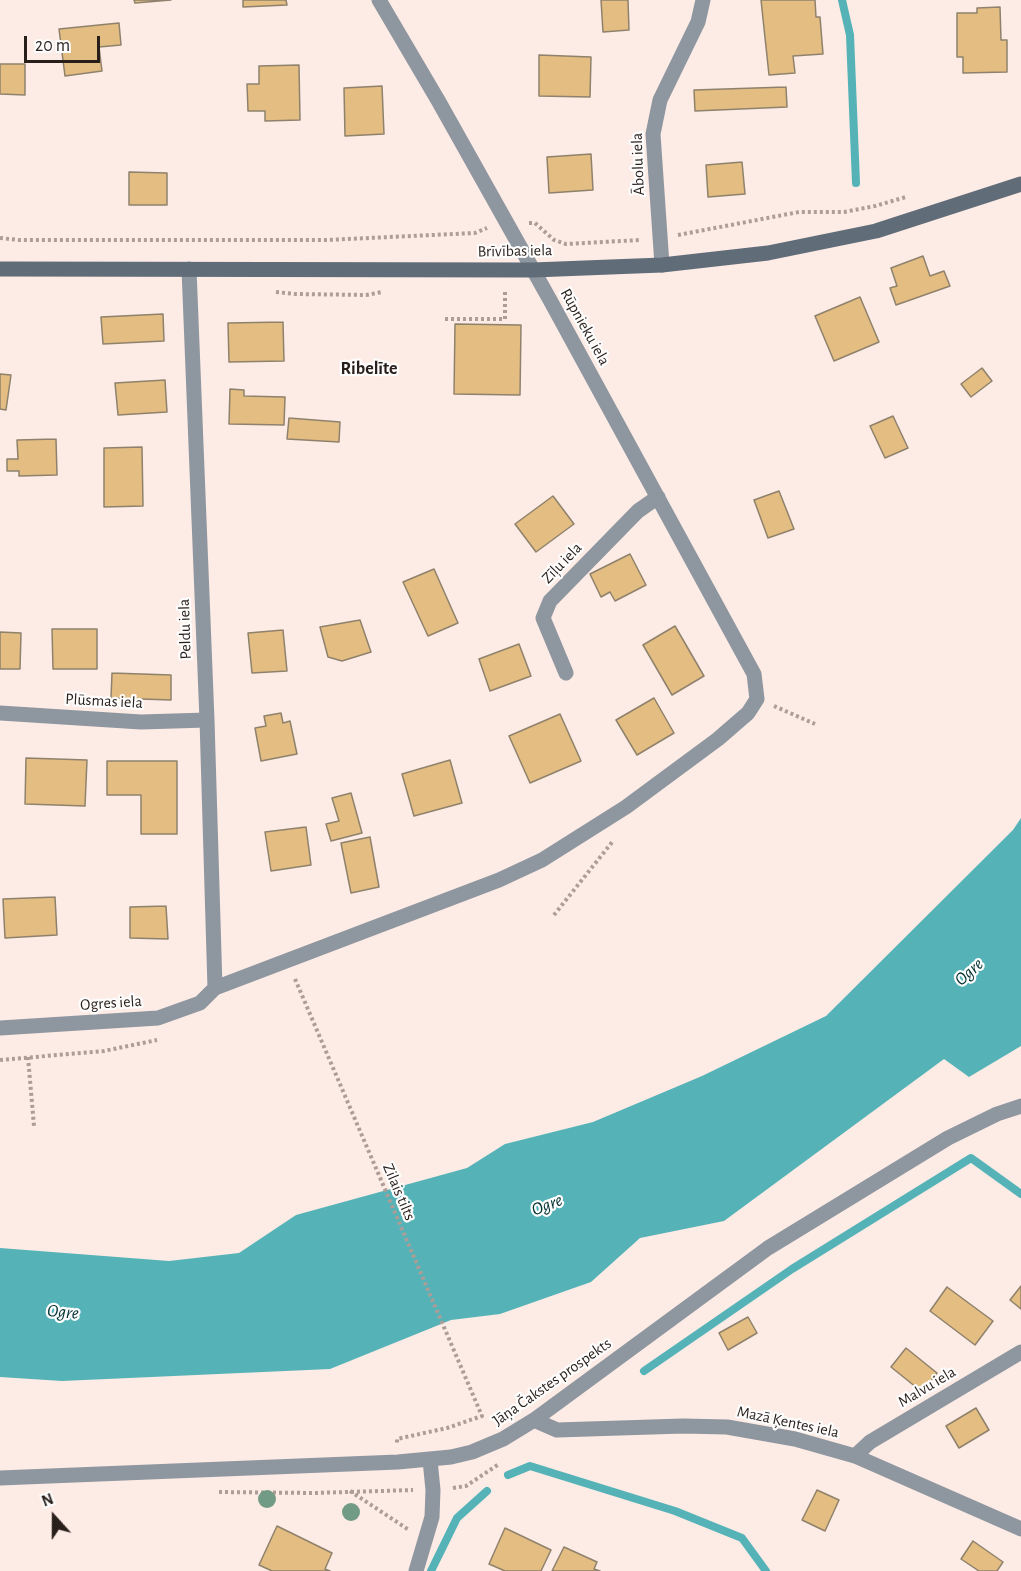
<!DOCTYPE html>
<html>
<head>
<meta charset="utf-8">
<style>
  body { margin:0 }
  #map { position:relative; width:1021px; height:1571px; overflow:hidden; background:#fdebe5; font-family:"Alegreya Sans",sans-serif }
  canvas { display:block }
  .north { position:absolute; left:24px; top:1487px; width:60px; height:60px; -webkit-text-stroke:4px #fdfdfd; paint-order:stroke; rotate:339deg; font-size:16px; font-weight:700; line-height:24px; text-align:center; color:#281e1a }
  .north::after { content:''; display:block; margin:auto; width:21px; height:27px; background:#281e1a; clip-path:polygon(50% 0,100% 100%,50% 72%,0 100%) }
  .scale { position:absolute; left:24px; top:36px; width:76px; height:27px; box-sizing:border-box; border:3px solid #281e1a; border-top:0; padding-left:8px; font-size:18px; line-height:21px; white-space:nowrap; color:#281e1a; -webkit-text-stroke:4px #fdfdfd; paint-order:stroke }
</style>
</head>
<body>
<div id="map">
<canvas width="1021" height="1571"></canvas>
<div class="north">N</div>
<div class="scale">20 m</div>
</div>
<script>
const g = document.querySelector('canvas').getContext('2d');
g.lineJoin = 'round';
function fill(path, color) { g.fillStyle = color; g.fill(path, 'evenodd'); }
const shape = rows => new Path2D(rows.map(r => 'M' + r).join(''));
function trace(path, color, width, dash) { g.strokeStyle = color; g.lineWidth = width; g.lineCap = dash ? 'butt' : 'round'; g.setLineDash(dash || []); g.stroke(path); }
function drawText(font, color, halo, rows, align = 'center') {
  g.font = font + ' "Alegreya Sans",sans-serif'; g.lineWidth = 4.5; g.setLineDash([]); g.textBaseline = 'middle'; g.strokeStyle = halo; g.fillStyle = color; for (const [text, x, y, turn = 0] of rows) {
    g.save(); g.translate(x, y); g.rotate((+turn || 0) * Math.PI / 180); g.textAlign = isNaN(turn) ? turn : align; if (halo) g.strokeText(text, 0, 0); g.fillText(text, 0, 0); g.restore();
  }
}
const water = shape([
  [1021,818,1021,1046,969,1077,944,1059,724,1221,640,1238,591,1282,500,1314,451,1320,330,1369,62,1381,0,1377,0,1248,169,1261,239,1253,296,1215,467,1168,505,1144,593,1122,702,1076,826,1016,1013,830]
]);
const stream = shape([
  [842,0,850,35,856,183],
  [644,1371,792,1269,971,1158,1021,1194],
  [508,1475,530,1466,675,1511,742,1538,766,1571],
  [431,1571,457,1518,487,1491]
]);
const building = shape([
  [134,0,171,0,135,3,134,0],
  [243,0,286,0,287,5,243,7,243,0],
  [601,0,628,0,629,30,603,32,601,0],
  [761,0,815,0,816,17,820,17,823,54,793,56,795,73,769,75,761,0],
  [1000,7,1001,40,1007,40,1007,72,963,73,963,57,957,57,957,13,977,13,977,8,1000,7],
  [119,23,121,45,99,47,102,71,65,76,59,29,119,23],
  [539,55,591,57,590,97,539,96,539,55],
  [0,64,25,64,25,95,0,94,0,64],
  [299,65,300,120,265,121,265,111,248,111,247,84,259,84,259,66,299,65],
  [382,86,384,134,345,136,344,88,382,86],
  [786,87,787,107,695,111,694,90,786,87],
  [591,154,593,190,549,193,547,157,591,154],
  [742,162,745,194,708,197,706,165,742,162],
  [129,172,167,173,167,205,129,205,129,172],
  [923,256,930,276,944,271,950,286,896,305,890,288,897,286,891,268,923,256],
  [860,297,879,342,834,361,815,316,860,297],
  [163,314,164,341,103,344,101,317,163,314],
  [283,322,284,361,229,362,228,323,283,322],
  [455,324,521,325,520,395,454,394,455,324],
  [982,368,992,381,971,397,961,384,982,368],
  [0,374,11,375,6,410,0,409,0,374],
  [165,380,167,412,118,415,115,383,165,380],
  [230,389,244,390,244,396,285,397,284,425,229,424,230,389],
  [893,416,908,448,885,458,870,426,893,416],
  [289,418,340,422,339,442,287,439,289,418],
  [56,439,57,475,19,476,19,471,7,471,7,459,18,459,17,440,56,439],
  [142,447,143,506,104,507,104,448,142,447],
  [779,491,794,529,768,538,754,500,779,491],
  [553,496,574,524,536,552,515,524,553,496],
  [630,554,646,585,615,601,610,592,601,597,590,574,630,554],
  [434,569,458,623,428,636,403,582,434,569],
  [360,620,371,652,342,661,328,657,320,627,360,620],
  [675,626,704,676,672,695,643,645,675,626],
  [52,629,97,629,97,669,53,669,52,629],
  [283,630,287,671,252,673,248,633,283,630],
  [0,632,21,633,20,669,0,669,0,632],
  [519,644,531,676,490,691,479,659,519,644],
  [112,673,171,675,171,700,111,698,112,673],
  [654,698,674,733,637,755,616,720,654,698],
  [281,713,283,723,290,721,297,754,261,761,255,728,266,726,264,716,281,713],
  [560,714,581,761,530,783,509,736,560,714],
  [26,758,87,760,85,806,25,804,26,758],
  [450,760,462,803,414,816,402,774,450,760],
  [107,761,177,761,177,834,141,834,141,795,107,795,107,761],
  [351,793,362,833,331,841,326,824,339,821,332,798,351,793],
  [306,827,311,865,271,871,265,832,306,827],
  [370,837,379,887,351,893,341,843,370,837],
  [55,897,57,935,5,938,3,899,55,897],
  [166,906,168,939,130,938,130,907,166,906],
  [1021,1286,1021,1309,1010,1300,1021,1286],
  [947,1287,993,1321,975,1345,930,1311,947,1287],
  [748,1317,757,1333,728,1350,719,1333,748,1317],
  [906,1348,937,1373,922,1392,891,1367,906,1348],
  [976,1408,989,1430,959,1448,946,1426,976,1408],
  [817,1490,839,1500,825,1531,802,1520,817,1490],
  [277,1526,332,1553,325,1569,330,1571,272,1571,259,1565,277,1526],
  [505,1528,551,1550,541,1571,505,1571,489,1564,505,1528],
  [973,1541,1003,1562,997,1571,979,1571,961,1559,973,1541],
  [564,1547,597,1562,594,1569,600,1571,552,1571,564,1547]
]);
const path = shape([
  [529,223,535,223,554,240,566,244,640,240],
  [678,235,799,212,844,212,875,206,906,197],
  [0,238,19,240,326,240,475,233,487,228],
  [276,292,295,294,366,295,382,292],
  [445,319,505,319,505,290],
  [774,706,815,724],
  [554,915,613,841],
  [295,979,482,1416,447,1428,397,1439,397,1444],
  [28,1057,34,1126],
  [0,1060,104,1051,157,1040],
  [453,1488,466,1486,499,1464],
  [350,1491,409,1530],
  [219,1492,314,1493,413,1490]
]);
const minor = shape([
  [662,265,653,134,660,100,698,22,703,0],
  [189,269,207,720,215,988],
  [566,673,543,618,550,601,638,511,658,497],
  [0,713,141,722,207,720],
  [0,1028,158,1018,200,1003,215,988,499,880,542,860,626,807,718,739,748,713,757,699,754,674,550,300,439,102,379,0],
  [855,1456,870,1442,1021,1352],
  [416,1571,432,1517,433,1490,430,1460]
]);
const tertiary = shape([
  [534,1420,557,1430,683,1426,727,1427,795,1439,855,1456,1021,1529],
  [0,1478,398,1462,451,1457,472,1452,503,1439,534,1420,768,1248,948,1138,997,1114,1021,1106]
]);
const secondary = shape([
  [0,269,533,270,662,265,768,253,876,231,1021,184]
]);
const trees = [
  [267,1499],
  [351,1512]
];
const streetNames = [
  ["Ābolu iela",638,164,-92],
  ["Brīvības iela",515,251,-1],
  ["Rūpnieku iela",585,327,61],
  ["Zīļu iela",562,563,-46],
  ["Peldu iela",185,629,-92],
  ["Plūsmas iela",104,701,3],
  ["Ogres iela",111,1003,-4],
  ["Zilais tilts",399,1192,67],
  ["Jāņa Čakstes prospekts",552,1382,-35],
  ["Malvu iela",927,1387,-31],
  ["Mazā Ķentes iela",788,1422,12]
];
const neighbourhoodNames = [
  ["Ribelīte",369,369]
];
const waterNames = [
  ["Ogre",969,972,-42],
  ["Ogre",547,1205,-21],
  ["Ogre",63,1312,5]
];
fill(water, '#55b3b8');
trace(stream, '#55b3b8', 8);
fill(building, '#e3bd81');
trace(building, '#8f826c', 1.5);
trace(path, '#ac9d97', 4, [3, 3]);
trace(minor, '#8e969f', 15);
trace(tertiary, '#8e969f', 15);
trace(secondary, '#606c78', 15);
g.fillStyle = '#729b85';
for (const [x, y] of trees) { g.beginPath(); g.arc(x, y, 9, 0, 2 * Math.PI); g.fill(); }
drawText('16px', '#281e1a', '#fdfdfd', streetNames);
drawText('bold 18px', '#281e1a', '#fdfdfd', neighbourhoodNames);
drawText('italic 18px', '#023133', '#fdfdfd', waterNames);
</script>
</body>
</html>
